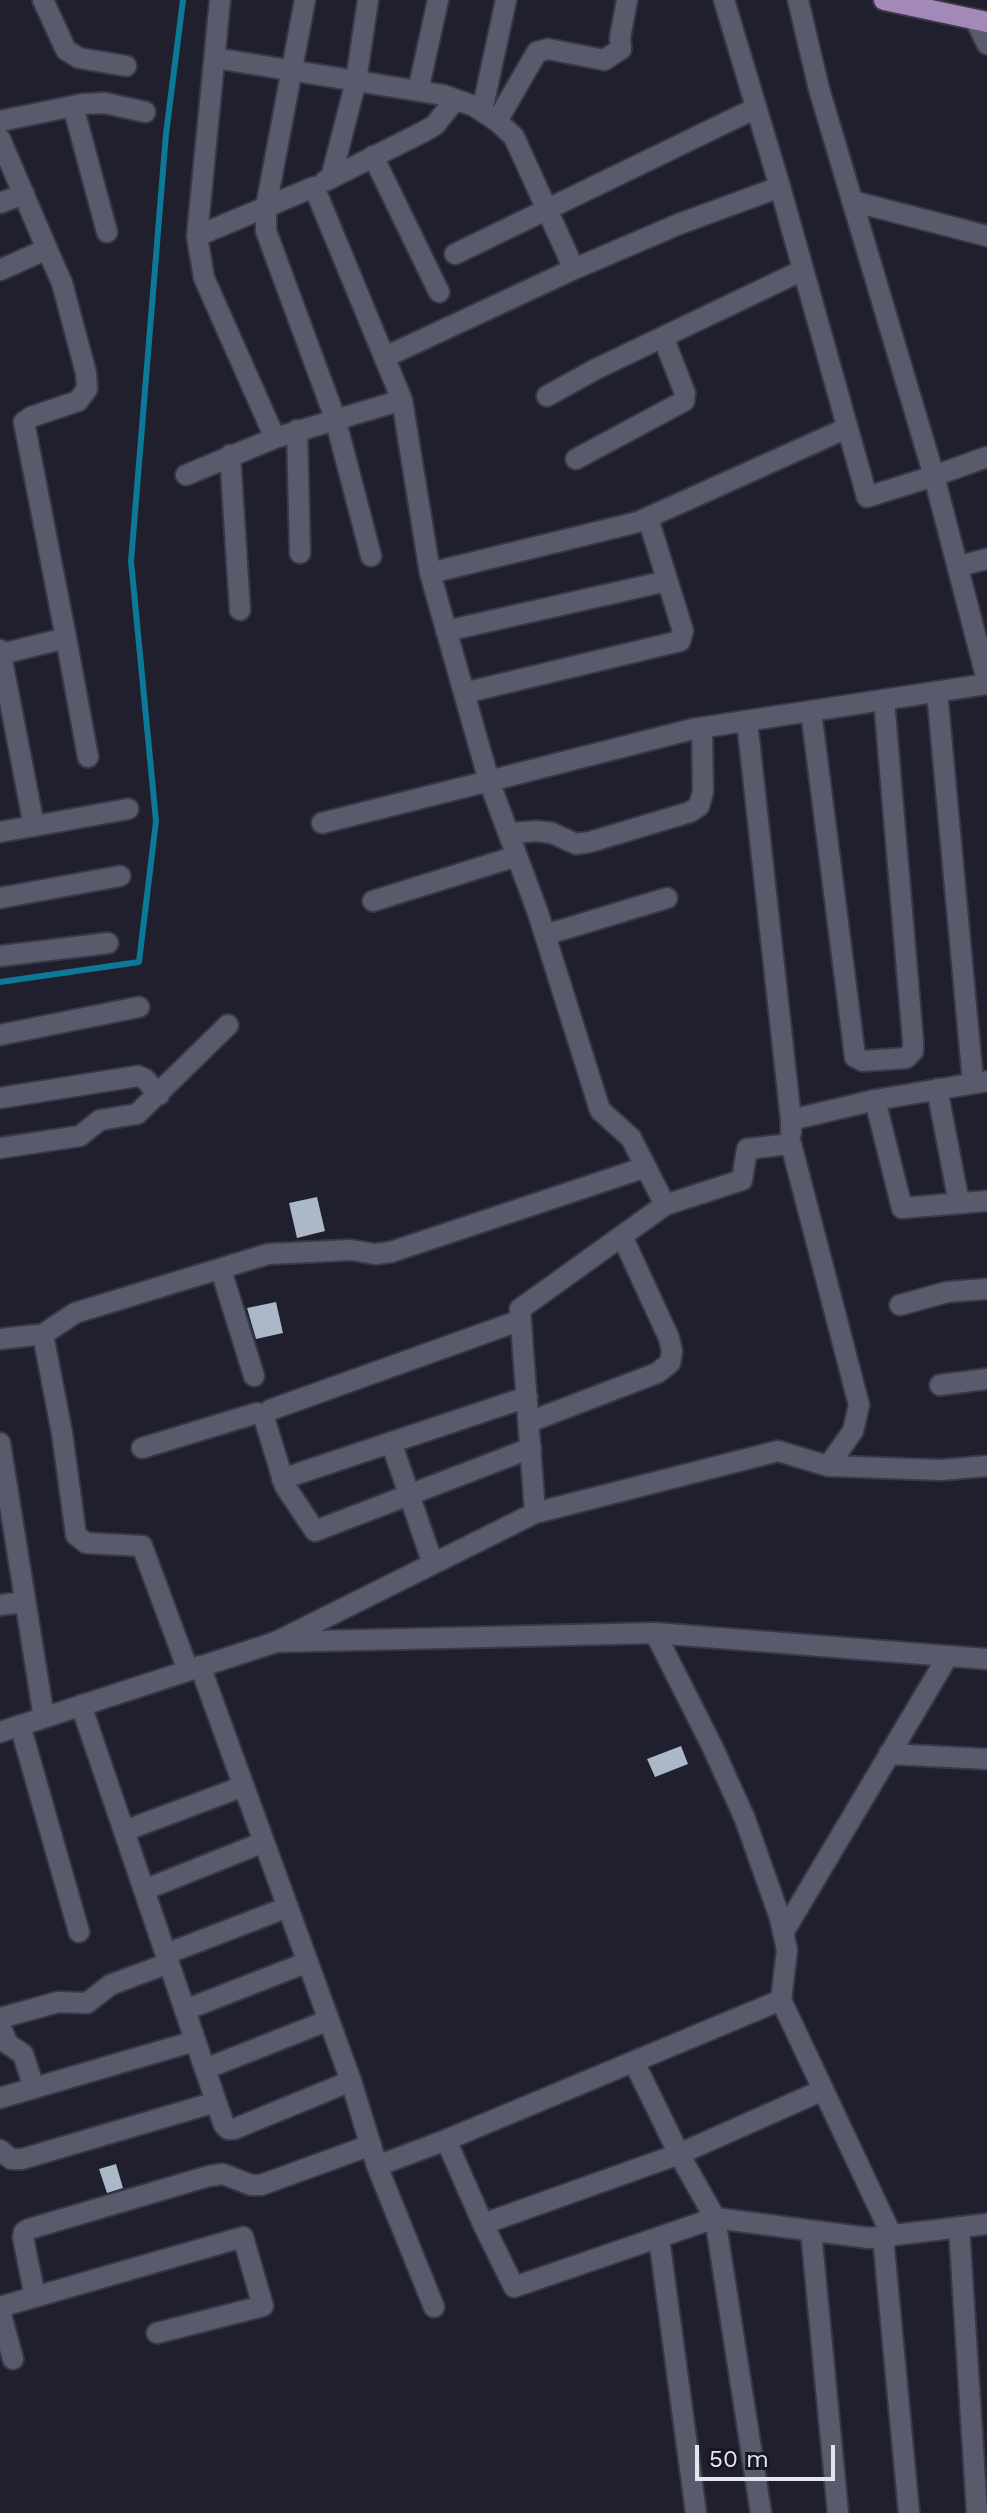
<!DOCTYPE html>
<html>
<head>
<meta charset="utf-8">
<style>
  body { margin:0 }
  #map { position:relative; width:987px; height:2513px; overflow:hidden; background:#1f1f2e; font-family:"Work Sans",sans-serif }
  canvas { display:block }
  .scale { position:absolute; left:695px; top:2445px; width:140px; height:36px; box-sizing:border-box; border:4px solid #e4e5ef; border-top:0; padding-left:10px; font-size:24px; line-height:28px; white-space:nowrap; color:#e4e5ef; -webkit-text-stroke:6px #161624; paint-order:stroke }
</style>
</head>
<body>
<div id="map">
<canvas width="987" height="2513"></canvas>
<div class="scale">50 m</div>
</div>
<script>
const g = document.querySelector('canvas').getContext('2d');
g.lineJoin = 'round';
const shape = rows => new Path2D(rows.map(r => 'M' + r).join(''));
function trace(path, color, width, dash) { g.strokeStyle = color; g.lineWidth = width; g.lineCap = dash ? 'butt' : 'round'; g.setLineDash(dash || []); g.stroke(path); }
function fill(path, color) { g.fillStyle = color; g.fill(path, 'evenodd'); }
const stream = shape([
  [0,982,139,962,156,821,131,561,166,134,183,0]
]);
const building = shape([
  [317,1197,325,1231,297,1238,289,1203],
  [276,1302,283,1333,256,1339,247,1308],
  [681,1746,688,1764,655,1777,647,1759],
  [116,2164,123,2188,107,2193,99,2169]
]);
const minor = shape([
  [43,0,66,50,79,58,126,66],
  [220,0,197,236,314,187,402,400,430,573,489,781,693,729,987,684],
  [305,0,266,207,266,231,335,418,371,556],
  [724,0,780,187,867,497,934,476,987,680],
  [798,0,819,89,934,476,987,457],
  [976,21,987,44],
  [215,58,443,95,474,106,497,121,514,137,574,269],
  [418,91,438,0],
  [73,106,107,232],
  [482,111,506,0],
  [0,121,83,104,105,103,145,112],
  [497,121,537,52,548,49,604,60,621,49,620,38,627,0],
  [0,139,47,249,0,270],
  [373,156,439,292],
  [331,178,356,81,368,0],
  [325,181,423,132,435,125,455,100],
  [852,201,987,236],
  [0,203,24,194],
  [197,236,204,278,275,438],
  [455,254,756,108],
  [385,357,574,269,679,224,780,187],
  [547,396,596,369,803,270],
  [297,430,300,553],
  [230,455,240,610],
  [576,459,684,401,685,393,663,337],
  [186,475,275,438,402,400],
  [959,566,987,559],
  [430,573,638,522,847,428],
  [446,631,667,581],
  [66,638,88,757],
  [0,650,34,826,0,832],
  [1,654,66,638,24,422,31,417,78,401,87,389,86,373,62,283,47,249],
  [937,692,973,1082],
  [464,693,680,641,683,631,648,518],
  [811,711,855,1057,863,1061,906,1058,913,1051,913,1041,884,700],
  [747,721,791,1120],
  [34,826,128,809],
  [509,833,537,831,552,833,576,844,590,842,690,812,699,806,703,792,702,728],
  [0,898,120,876],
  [373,901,517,856],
  [545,935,667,898],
  [0,956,108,943],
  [0,1035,139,1007],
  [937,1089,959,1203],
  [0,1098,138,1076,145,1079,159,1095],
  [875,1100,987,1081],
  [791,1133,791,1120,875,1100,902,1208,987,1201],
  [0,1148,80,1136,100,1120,137,1114,228,1025],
  [665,1205,742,1180,747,1149,791,1144,859,1405,853,1431,828,1466],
  [221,1270,254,1376],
  [900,1305,947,1292,987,1289],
  [521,1320,270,1410,265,1415,265,1421,285,1486,315,1531,531,1448],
  [42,1335,75,1313,268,1254,351,1250,375,1254,391,1252,646,1167],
  [0,1339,36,1335,42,1335,44,1340,62,1433,76,1535,86,1543,142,1546,188,1670],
  [940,1385,987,1379],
  [529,1422,657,1373,670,1363,672,1351,669,1338,622,1236],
  [391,1442,433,1564],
  [0,1443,44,1718],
  [142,1448,257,1413,265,1415],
  [282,1479,527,1397],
  [535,1513,778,1451,828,1466,941,1470,987,1466],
  [0,1605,24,1602],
  [655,1633,713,1748,745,1819,780,1918,787,1950,781,2000],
  [276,1642,535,1513,520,1309,665,1205,631,1138,600,1110,538,913,489,781,322,823],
  [200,1666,351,2081,377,2166,446,2140,483,2224,679,2154,715,2218,869,2238,987,2224],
  [81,1705,224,2125,228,2129,234,2129,351,2081],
  [20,1725,79,1932],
  [0,1732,276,1642,655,1633,987,1659],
  [889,1754,987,1759],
  [124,1831,244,1786],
  [144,1890,264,1842],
  [783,1933,948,1656],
  [166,1954,288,1907],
  [185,2010,308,1962],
  [0,2018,58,2002,87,2003,110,1985,169,1963],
  [0,2026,8,2044,23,2054,34,2088],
  [634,2062,679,2154,823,2090],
  [205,2069,329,2020],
  [0,2098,195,2041],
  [446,2140,781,2000,892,2236],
  [0,2150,11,2159,22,2159,216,2102],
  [377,2166,434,2307],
  [483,2224,514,2287,715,2218,761,2513],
  [959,2227,977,2513],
  [811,2231,838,2513],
  [883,2237,909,2513],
  [659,2238,696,2513],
  [35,2297,23,2237,24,2232,29,2229,209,2176,223,2174,251,2185,261,2185,371,2145],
  [0,2307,243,2237,263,2306,157,2333],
  [0,2311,13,2359]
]);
const major = shape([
  [884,0,987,22]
]);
trace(stream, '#0d7998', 6);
fill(building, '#abb8c8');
trace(minor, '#393945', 24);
trace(major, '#393945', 24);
trace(minor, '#595a6b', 20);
trace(major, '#a389b8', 20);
</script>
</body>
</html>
